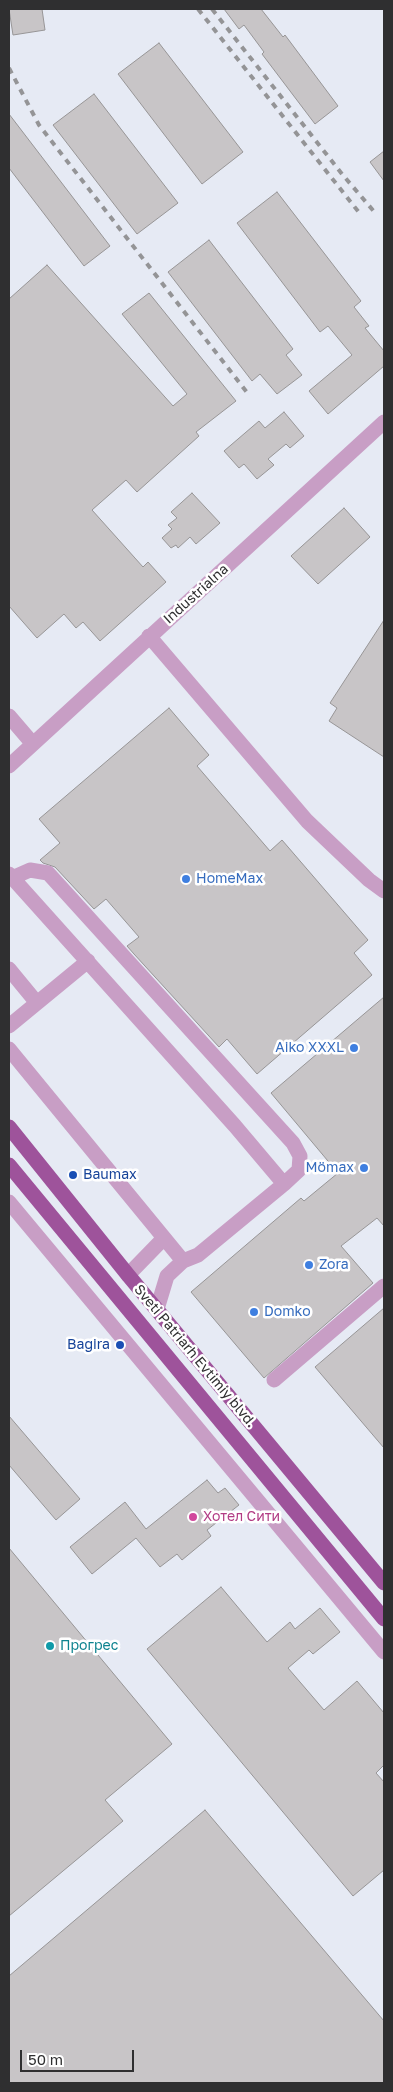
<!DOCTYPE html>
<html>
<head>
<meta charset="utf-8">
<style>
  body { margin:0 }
  #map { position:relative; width:393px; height:2092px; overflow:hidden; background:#f3f4f7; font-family:"Golos Text",sans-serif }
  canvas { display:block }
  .frame { position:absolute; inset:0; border:10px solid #2f2f30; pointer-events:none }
  .scale { position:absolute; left:20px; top:2050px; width:114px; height:22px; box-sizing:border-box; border:2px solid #2f2f30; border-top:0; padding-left:6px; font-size:15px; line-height:18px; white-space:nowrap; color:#2f2f30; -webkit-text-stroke:4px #fff; paint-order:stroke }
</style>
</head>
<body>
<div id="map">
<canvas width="393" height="2092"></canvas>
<div class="frame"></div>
<div class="scale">50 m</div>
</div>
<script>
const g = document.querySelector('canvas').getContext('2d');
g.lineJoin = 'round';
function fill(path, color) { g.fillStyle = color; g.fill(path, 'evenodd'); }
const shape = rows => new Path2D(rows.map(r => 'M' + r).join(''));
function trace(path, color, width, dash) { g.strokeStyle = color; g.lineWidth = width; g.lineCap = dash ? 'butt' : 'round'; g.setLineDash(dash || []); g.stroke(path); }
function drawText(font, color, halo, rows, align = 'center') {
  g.font = font + ' "Golos Text",sans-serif'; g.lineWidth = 5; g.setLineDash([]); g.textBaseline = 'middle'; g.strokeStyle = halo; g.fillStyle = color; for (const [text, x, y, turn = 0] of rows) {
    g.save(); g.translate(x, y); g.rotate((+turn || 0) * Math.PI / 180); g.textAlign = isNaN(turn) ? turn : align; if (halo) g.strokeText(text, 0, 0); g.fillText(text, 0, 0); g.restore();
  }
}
const built = shape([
  [9,9,384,9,384,2083,9,2083]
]);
const building = shape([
  [9,9,42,9,45,30,13,35,9,9],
  [224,9,261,9,283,37,285,35,338,106,315,124,262,54,264,52,244,25,239,29,224,9],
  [159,43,243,152,202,184,118,74,159,43],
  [94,94,178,203,137,234,53,125,94,94],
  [9,114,110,246,84,266,9,168,9,114],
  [384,151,384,181,370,162,384,151],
  [277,192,361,301,354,307,369,326,365,328,384,351,384,366,328,414,309,391,352,355,328,326,320,332,237,223,277,192],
  [209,240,293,349,286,355,302,375,277,394,260,374,252,381,168,272,209,240],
  [47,265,173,406,187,394,122,314,149,293,236,401,196,432,199,436,137,492,126,480,92,510,143,567,148,562,166,582,100,641,83,622,76,628,64,614,37,638,9,606,9,299,47,265],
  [284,412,304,436,290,448,286,444,268,459,274,465,257,479,244,464,239,468,224,451,259,421,265,428,284,412],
  [192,493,220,523,196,544,190,537,178,548,176,545,171,548,162,538,172,529,168,525,177,518,171,512,192,493],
  [344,508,370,537,318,584,291,556,344,508],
  [384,620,384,757,329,721,337,708,330,703,384,620],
  [169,708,209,755,197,766,270,851,282,840,368,940,354,953,372,975,257,1074,227,1039,219,1047,134,954,127,946,139,937,106,899,94,909,55,867,43,863,40,860,60,843,39,819,169,708],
  [384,997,384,1226,377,1218,341,1246,373,1283,264,1378,191,1292,301,1198,304,1201,338,1173,271,1093,384,997],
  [384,1308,384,1448,315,1367,384,1308],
  [9,1416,80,1499,56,1520,9,1465,9,1416],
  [207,1480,218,1493,225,1488,239,1505,207,1530,211,1536,182,1560,177,1554,160,1567,136,1538,92,1574,70,1547,125,1502,146,1529,207,1480],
  [9,1548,172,1744,105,1800,123,1821,9,1916,9,1548],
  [221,1587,267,1642,290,1622,295,1629,320,1608,340,1632,313,1654,309,1650,288,1668,324,1710,357,1681,384,1713,384,1765,376,1773,384,1782,384,1870,353,1896,147,1649,221,1587],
  [205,1810,384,2021,384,2083,9,2083,9,1976,205,1810]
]);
const minor = shape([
  [149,636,307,821,369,880,384,891],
  [9,716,33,744],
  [9,766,384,422],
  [9,874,235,1126,284,1184],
  [12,878,30,870,48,873,293,1143,300,1156,299,1170,284,1184,198,1255,183,1261,167,1276,157,1309],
  [9,969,37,1003],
  [9,1026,88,961],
  [9,1049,183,1261],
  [9,1202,384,1652],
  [128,1275,164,1238],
  [274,1380,384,1286]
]);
const major = shape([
  [9,1127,128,1275,384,1583],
  [9,1165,384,1619]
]);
const rail = shape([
  [198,9,361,215],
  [212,9,342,174,377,215],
  [9,68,39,125,249,395]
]);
const markers = [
  [186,879,5,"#3f7fe0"],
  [354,1048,5,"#3f7fe0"],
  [364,1168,5,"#3f7fe0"],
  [73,1175,5,"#1a4fb4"],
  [309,1265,5,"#3f7fe0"],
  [254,1312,5,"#3f7fe0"],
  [120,1345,5,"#1a4fb4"],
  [193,1517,5,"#d1479c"],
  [50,1646,5,"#0f9aa8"]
];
const streetNames = [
  ["Industrialna",196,594,-42],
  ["Sveti Patriarh Evtimiy blvd.",195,1356,50]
];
const shopNames = [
  ["HomeMax",196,879],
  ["Aiko XXXL",344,1048,"right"],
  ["Mömax",354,1168,"right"],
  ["Zora",319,1265],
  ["Domko",264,1312]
];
const transitNames = [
  ["Baumax",83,1175],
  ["Bagira",110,1345,"right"]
];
const hotelNames = [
  ["Хотел Сити",203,1517]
];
const cultureNames = [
  ["Прогрес",60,1646]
];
fill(built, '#e6eaf4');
fill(building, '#c8c5c7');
trace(building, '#989697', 1);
trace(minor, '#c89ec5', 15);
trace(major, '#9e539b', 15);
trace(rail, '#949496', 4, [6, 6]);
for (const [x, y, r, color] of markers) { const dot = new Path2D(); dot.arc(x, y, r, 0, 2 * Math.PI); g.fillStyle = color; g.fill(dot); trace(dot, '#fff', 2); }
drawText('14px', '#2f2f30', '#fff', streetNames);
drawText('14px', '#366cbe', '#fff', shopNames, 'left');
drawText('14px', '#164399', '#fff', transitNames, 'left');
drawText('14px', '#b23c85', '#fff', hotelNames, 'left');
drawText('14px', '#0d838f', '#fff', cultureNames, 'left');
</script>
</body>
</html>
